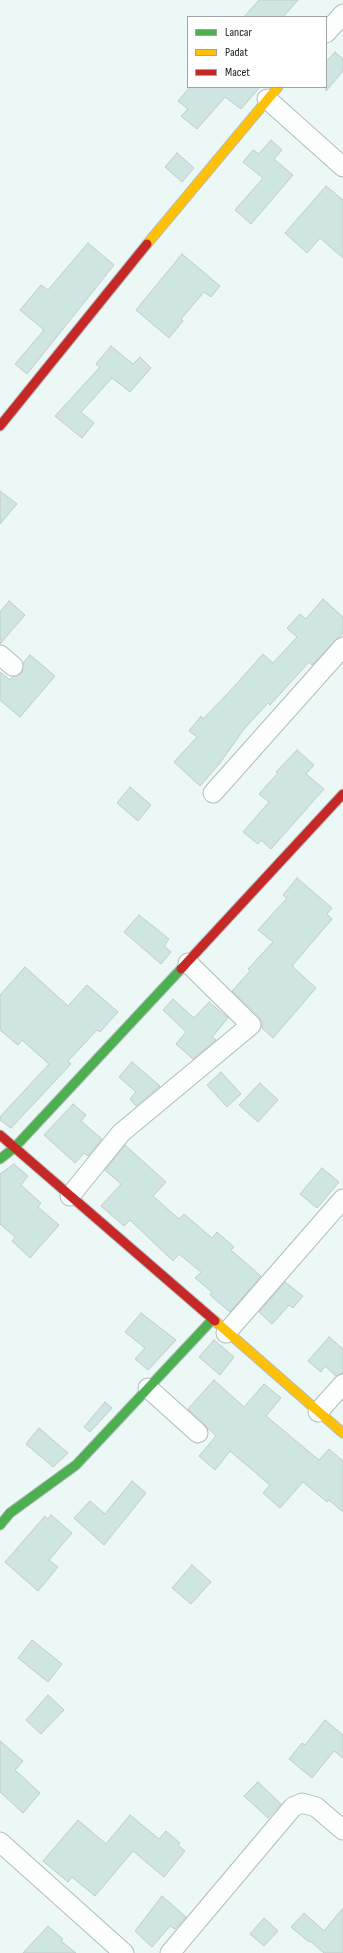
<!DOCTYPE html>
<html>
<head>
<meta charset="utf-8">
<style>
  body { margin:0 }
  #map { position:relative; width:343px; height:1953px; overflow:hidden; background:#ecf8f6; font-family:"Sofia Sans Condensed",sans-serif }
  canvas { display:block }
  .legend { position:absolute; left:187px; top:16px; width:140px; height:72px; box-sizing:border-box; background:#fff; border:1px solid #a0a4a3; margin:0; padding:5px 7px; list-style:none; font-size:12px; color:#111b19 }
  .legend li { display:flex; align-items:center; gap:8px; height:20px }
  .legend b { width:20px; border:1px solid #a0a4a3 }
</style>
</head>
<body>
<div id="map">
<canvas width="343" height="1953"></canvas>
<ul class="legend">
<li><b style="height:5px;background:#4caf50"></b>Lancar</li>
<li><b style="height:5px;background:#ffc107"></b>Padat</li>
<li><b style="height:5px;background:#c62828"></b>Macet</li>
</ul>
</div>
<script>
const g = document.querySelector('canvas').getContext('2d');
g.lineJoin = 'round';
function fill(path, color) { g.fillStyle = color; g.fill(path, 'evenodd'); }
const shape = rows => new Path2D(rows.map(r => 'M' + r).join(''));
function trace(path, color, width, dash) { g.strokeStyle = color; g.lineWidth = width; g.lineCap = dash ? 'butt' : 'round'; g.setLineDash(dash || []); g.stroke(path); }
const building = shape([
  [259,0,298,0,283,17,244,17,259,0],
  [335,52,343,59,343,71,326,91,326,62,335,52],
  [190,87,260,87,241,109,225,97,197,129,181,116,188,109,178,101,190,87],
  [271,140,282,150,274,159,293,175,251,224,235,210,263,178,243,162,253,150,259,154,271,140],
  [177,153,194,168,182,182,165,167,177,153],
  [326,186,343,200,343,258,320,238,307,253,285,233,326,186],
  [88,243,114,265,27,374,15,364,44,330,20,310,41,285,48,290,88,243],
  [182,254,220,286,211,297,204,292,181,319,183,321,169,338,136,310,182,254],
  [111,346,133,364,140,357,151,368,130,392,112,378,81,412,94,423,82,438,55,416,100,367,96,364,111,346],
  [0,491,17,504,0,524,0,491],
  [323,599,343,617,343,633,312,665,309,662,270,705,268,703,244,729,220,763,200,786,174,762,197,737,189,731,201,716,203,719,230,691,263,654,273,663,297,637,287,628,300,614,306,619,323,599],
  [9,601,25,615,0,644,0,612,9,601],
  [30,655,55,676,20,717,0,700,0,672,10,680,12,677,17,676,22,673,23,663,30,655],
  [297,750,314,765,306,774,324,789,271,849,261,840,258,844,243,832,269,802,259,794,278,773,276,772,297,750],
  [130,787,151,805,138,821,117,803,130,787],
  [297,878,332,908,327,914,332,919,292,966,316,988,273,1038,262,1028,262,1022,259,1017,232,991,250,971,248,969,273,942,258,930,287,898,283,895,297,878],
  [139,915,169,939,164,946,171,952,161,964,124,932,139,915],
  [25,967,68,1006,87,985,118,1012,100,1032,97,1030,68,1061,71,1064,11,1128,0,1120,0,1117,49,1064,22,1040,18,1045,0,1030,0,995,25,967],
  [173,999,194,1018,209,1002,228,1018,212,1037,216,1040,193,1059,176,1044,186,1032,163,1010,173,999],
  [132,1062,160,1086,136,1106,130,1099,136,1092,119,1077,132,1062],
  [221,1072,241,1094,227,1107,207,1085,221,1072],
  [260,1083,278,1100,258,1122,239,1105,260,1083],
  [73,1104,86,1115,81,1121,102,1139,88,1156,84,1153,75,1163,44,1135,73,1104],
  [125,1145,166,1182,153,1196,179,1219,184,1214,212,1238,217,1232,234,1247,231,1250,261,1276,230,1312,210,1295,212,1292,195,1278,201,1272,179,1254,173,1261,130,1220,124,1226,101,1206,121,1184,105,1170,125,1145],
  [14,1164,28,1176,21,1185,41,1203,38,1207,59,1225,30,1258,12,1241,15,1237,0,1224,0,1174,14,1164],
  [322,1168,339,1182,317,1208,300,1194,322,1168],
  [285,1282,303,1296,293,1308,289,1305,272,1324,259,1312,285,1282],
  [141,1313,176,1340,148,1370,135,1359,145,1348,125,1332,141,1313],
  [329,1337,343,1349,343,1373,336,1376,325,1366,321,1372,308,1361,329,1337],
  [214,1340,234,1357,220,1375,199,1357,214,1340],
  [214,1380,244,1407,264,1384,281,1398,266,1416,319,1460,329,1449,343,1461,343,1512,329,1500,327,1502,303,1482,280,1508,263,1493,270,1485,230,1451,215,1470,199,1456,216,1436,188,1409,214,1380],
  [105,1402,112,1408,90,1432,84,1427,105,1402],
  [39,1428,68,1453,53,1467,26,1444,39,1428],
  [132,1481,146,1493,104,1545,74,1518,90,1501,105,1514,132,1481],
  [51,1515,72,1533,49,1560,58,1567,38,1591,5,1562,45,1516,48,1519,51,1515],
  [192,1565,211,1582,191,1604,172,1588,192,1565],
  [32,1640,62,1664,48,1682,18,1658,32,1640],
  [48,1695,64,1710,41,1734,26,1720,48,1695],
  [325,1720,343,1735,343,1758,334,1751,312,1778,289,1759,302,1743,305,1745,325,1720],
  [0,1741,23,1761,15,1770,40,1793,23,1813,0,1792,0,1741],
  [258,1782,281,1804,268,1818,244,1796,258,1782],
  [130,1815,159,1839,166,1831,180,1843,178,1845,185,1851,164,1877,133,1851,95,1896,72,1877,68,1882,43,1861,78,1820,106,1844,130,1815],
  [162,1896,186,1917,175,1929,170,1926,152,1947,135,1931,162,1896],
  [343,1908,343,1953,324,1953,310,1941,309,1942,291,1927,304,1913,324,1931,343,1908],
  [264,1918,278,1931,264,1946,250,1934,264,1918],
  [48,1926,63,1939,61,1941,76,1953,23,1953,48,1926]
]);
const street = shape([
  [326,33,343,14],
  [267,99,343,167],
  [0,655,13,666],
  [213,793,343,647],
  [70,1196,121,1133,251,1025,188,963],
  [226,1333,343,1199],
  [148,1388,198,1433],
  [318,1412,343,1384],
  [0,1842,124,1953],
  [170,1953,293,1807,302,1803,316,1807,343,1830]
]);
const fast = shape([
  [0,1159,14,1148,181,969],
  [0,1525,10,1513,76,1465,212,1320]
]);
const slow = shape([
  [147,244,278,87],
  [215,1321,343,1433]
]);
const jam = shape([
  [0,426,147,244],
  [181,969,343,794],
  [0,1135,215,1321]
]);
fill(building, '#cfe5e2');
trace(building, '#c1cbc9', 1);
trace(street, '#b1bcba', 21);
trace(fast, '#b1bcba', 11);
trace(slow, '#b1bcba', 11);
trace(jam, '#b1bcba', 11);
trace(street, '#fcfefe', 19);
trace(fast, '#4caf50', 9);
trace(slow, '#ffc107', 9);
trace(jam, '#c62828', 9);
</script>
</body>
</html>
